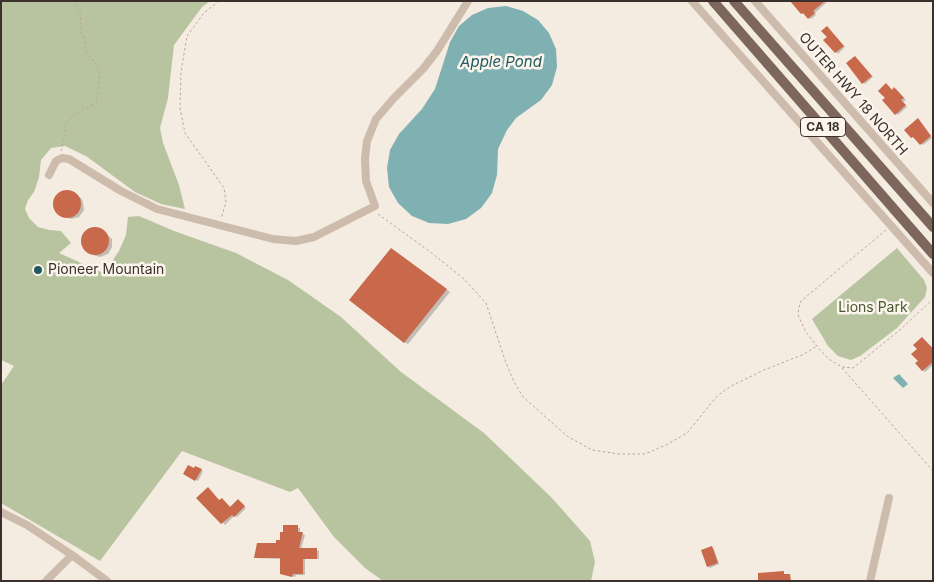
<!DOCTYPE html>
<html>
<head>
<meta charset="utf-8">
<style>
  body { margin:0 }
  #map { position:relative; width:934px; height:582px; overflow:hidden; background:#f4ebe1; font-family:Inter,sans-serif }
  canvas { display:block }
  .frame { position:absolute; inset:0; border:2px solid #3b302b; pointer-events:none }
</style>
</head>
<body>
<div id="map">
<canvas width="934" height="582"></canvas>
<div class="frame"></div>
</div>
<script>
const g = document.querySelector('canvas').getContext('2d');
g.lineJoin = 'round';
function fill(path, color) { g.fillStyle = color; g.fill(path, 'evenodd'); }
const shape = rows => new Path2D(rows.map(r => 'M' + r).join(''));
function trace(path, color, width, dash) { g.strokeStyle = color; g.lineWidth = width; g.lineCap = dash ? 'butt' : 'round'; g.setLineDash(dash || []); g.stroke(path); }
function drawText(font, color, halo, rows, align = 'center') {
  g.font = font + ' Inter,sans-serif'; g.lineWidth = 5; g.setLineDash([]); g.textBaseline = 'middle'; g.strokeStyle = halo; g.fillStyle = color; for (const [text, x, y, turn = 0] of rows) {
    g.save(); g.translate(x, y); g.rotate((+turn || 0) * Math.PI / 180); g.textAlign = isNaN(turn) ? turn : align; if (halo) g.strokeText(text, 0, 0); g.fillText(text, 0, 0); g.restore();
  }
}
const green = shape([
  [1,1,210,1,202,7,174,45,168,98,160,128,163,143,179,185,185,209,161,204,135,192,86,156,65,146,51,148,41,160,39,177,34,192,28,200,25,209,29,218,38,227,49,230,61,231,71,243,59,253,101,272,111,263,119,251,126,235,128,217,139,216,174,231,236,253,288,280,341,317,401,372,484,433,552,498,590,541,595,562,591,581,383,581,365,568,334,537,298,488,290,492,182,451,100,561,1,503,1,385,14,366,1,360],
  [897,248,924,280,927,288,925,297,897,328,860,356,851,360,838,356,828,346,812,319]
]);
const water = shape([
  [506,6,523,11,538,20,549,33,556,49,557,67,552,85,541,100,516,118,507,130,498,149,497,175,492,193,481,208,466,219,448,224,429,223,412,216,398,203,389,187,387,168,390,150,399,134,422,109,435,89,450,42,459,26,472,15,488,8],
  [899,374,908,384,903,388,893,378]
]);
const shadow = shape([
  [808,1,828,1,815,13,816,15,811,19,802,13],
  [827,27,845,47,838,54,836,52],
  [857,59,873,77,865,84,863,83],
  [889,86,893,91,895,89,897,90,906,100,903,102,907,107,898,115,884,100,887,98],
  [918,119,932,138,923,145,915,137,912,137],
  [69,191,81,198,83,202,84,210,79,217,71,219,63,216,56,211,54,207,55,199,60,192],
  [92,228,101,229,112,239,112,247,108,254,100,257,96,256,87,252,82,245,82,236,88,230],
  [395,251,450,292,408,344,404,342],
  [925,340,933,348,933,365,925,372,922,370,919,361],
  [196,467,203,471,198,481,184,474,195,470],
  [210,490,220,501,224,501,231,508,240,502,246,508,237,517,234,516,225,525,198,498],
  [284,527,300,528,300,533,305,535,301,549,319,551,319,559,305,559,305,575,296,575,295,577,281,573,281,559,255,558,281,541,284,533],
  [712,548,714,549,719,564,710,568,708,566]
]);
const building = shape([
  [790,1,825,1,813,11,815,13,808,19,803,13,801,14],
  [827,26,844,46,835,53,823,40,827,37,821,31],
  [855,56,872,76,862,84,846,63],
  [886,83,892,90,894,87,904,98,901,100,906,105,895,115,882,100,885,98,878,91],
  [918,118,931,136,920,145,913,137,911,138,904,130],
  '53 204a14 14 0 1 1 28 0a14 14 0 1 1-28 0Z',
  '81 241a14 14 0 1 1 28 0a14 14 0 1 1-28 0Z',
  [391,248,447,289,404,343,349,300],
  [922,337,933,349,933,362,922,371,915,363,918,361,911,354,917,349,913,345],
  [188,465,194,468,195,466,202,469,195,481,183,474],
  [208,487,219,500,222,498,230,507,238,499,245,506,234,517,232,515,221,524,196,498],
  [283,525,298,525,298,532,303,532,299,548,317,548,317,559,303,559,303,574,293,574,292,577,280,574,280,558,254,558,257,543,276,543,276,540,280,540,280,532,283,532],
  [712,546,718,563,707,567,701,550],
  [784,571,784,574,790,574,791,581,758,581,758,573]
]);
const path = shape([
  [219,1,204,13,187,36,181,72,180,108,185,133,224,188,226,202,221,219],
  [61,151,66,131,65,123,77,113,96,103,100,79,98,66,87,53,85,46,84,37,81,33,80,12,73,1],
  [378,214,433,254,464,279,486,303,505,360,513,380,523,397,567,436,592,450,619,454,645,454,666,445,687,433,717,396,731,386,764,370,802,355,817,346],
  [886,230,801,301,799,307,798,315,806,332,820,350,830,360,842,367,853,368,901,329,933,299],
  [842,368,933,471]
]);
const minor = shape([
  [692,1,933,273],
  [755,1,933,203],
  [49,175,56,161,62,158,69,159,121,191,157,209,273,239,296,241,314,237,375,206,366,181,365,159,367,141,376,119,394,98,423,69,437,51,468,1],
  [1,512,27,525,72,555,107,581],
  [46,581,72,555],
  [870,581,889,498]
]);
const major = shape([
  [713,1,933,254],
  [734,1,933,227]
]);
const markers = [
  [38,270,5,"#1f5a5e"]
];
const shields = [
  [823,127,45]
];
const shieldNames = [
  ["CA 18",823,127]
];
const streetNames = [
  ["OUTER HWY 18 NORTH",853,94,49]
];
const poiNames = [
  ["Pioneer Mountain",48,270]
];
const parkNames = [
  ["Lions Park",873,308]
];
const waterNames = [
  ["Apple Pond",501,62]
];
fill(green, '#b8c4a0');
fill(water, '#7fb0b2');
fill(shadow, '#0003');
fill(building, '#c8694b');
trace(path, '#b9a596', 1, [2.5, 2.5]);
trace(minor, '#cdbbac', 8);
trace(major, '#7d675c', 10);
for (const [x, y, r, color] of markers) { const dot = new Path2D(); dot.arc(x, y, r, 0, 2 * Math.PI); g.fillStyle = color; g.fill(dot); trace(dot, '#fbf5ee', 2); }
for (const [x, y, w] of shields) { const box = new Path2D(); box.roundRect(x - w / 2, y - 9.5, w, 19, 4); g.fillStyle = '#fbf5ee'; g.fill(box); trace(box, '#3b302b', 1); }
drawText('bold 12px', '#3b302b', null, shieldNames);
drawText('14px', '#3b302b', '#fbf5ee', streetNames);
drawText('14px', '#3b302b', '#fbf5ee', poiNames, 'left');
drawText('14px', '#4a5a2e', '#fbf5ee', parkNames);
drawText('italic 15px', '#1f5a5e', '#fbf5ee', waterNames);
</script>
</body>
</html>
